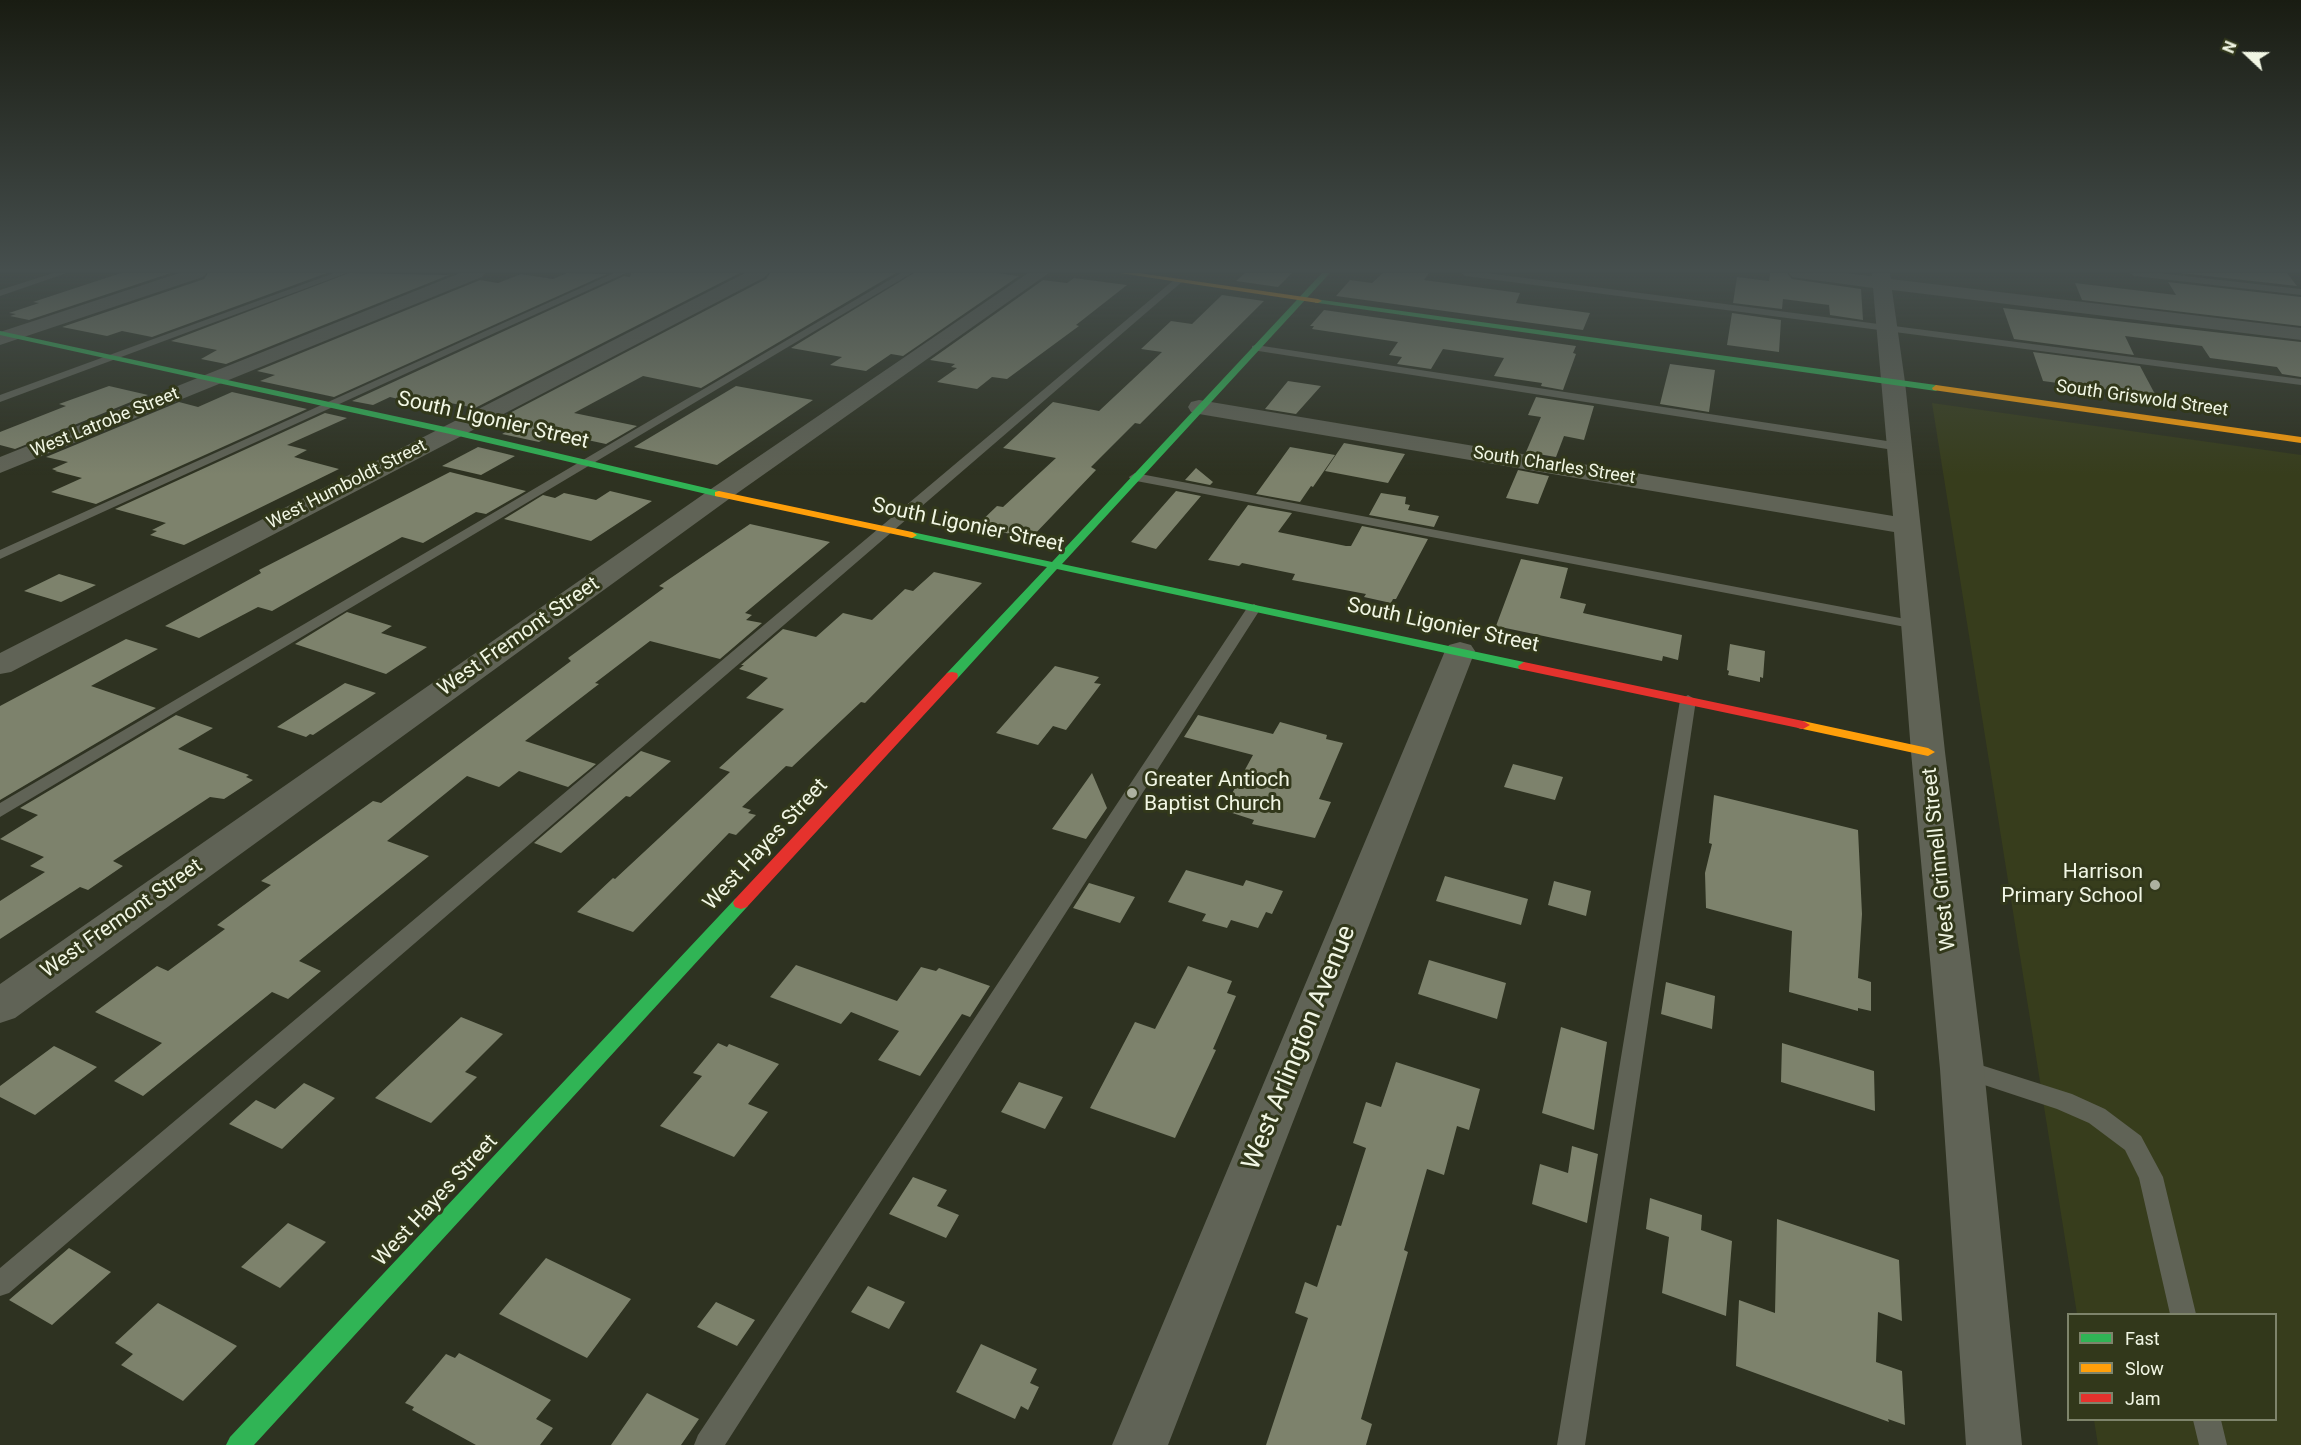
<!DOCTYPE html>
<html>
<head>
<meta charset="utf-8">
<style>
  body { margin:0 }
  #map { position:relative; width:2301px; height:1445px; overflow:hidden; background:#2e3221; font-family:Roboto,sans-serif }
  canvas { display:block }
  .legend { position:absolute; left:2067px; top:1313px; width:210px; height:108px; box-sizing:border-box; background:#32381b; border:2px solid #7e846b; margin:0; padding:8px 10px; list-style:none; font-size:18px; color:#f1f6e4 }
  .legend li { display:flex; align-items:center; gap:12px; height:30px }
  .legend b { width:30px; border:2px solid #7e846b }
  .north { position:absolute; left:2217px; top:24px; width:60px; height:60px; -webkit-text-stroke:4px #32381b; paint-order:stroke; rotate:292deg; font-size:16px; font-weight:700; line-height:24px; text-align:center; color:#f1f6e4 }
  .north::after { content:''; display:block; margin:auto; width:21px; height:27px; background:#f1f6e4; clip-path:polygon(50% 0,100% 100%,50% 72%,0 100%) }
</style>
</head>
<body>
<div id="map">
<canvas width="2301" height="1445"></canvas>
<ul class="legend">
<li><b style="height:8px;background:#30b455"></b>Fast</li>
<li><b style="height:8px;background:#ff9f0a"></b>Slow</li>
<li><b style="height:8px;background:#e5322d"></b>Jam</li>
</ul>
<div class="north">N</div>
</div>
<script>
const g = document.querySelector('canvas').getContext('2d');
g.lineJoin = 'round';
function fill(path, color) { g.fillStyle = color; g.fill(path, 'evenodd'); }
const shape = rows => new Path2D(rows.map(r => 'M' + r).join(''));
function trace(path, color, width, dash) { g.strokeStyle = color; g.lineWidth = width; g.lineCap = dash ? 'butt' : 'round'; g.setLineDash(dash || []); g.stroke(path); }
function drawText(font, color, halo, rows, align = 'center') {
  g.font = font + ' Roboto,sans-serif'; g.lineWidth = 6; g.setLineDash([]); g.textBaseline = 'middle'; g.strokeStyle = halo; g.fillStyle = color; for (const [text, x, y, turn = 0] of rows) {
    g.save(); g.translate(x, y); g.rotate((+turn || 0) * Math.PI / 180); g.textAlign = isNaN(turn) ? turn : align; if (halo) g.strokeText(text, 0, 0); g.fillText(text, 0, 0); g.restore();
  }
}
const built = shape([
  [1932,403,2301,455,2301,1445,2098,1445,2094,1420,2276,1420,2276,1314,2077,1314]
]);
const building = shape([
  [121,273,171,273,29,320,10,316,16,314,9,313,39,303,33,302],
  [208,273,327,273,152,337,122,331,107,336,62,327,204,279],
  [349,273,449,275,226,364,201,359,217,350,171,341],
  [567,273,607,274,334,397,260,381,275,375,257,371,480,280,498,283,521,274,553,279],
  [631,273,740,273,475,408,426,398,415,403,390,397,373,405,352,401,624,276,630,277],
  [770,273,896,273,701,388,643,376,574,413,637,426,606,444,555,433,539,442,502,434,519,425,509,423,511,416,506,415,766,279],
  [914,273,997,273,1019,276,903,356,891,354,866,371,830,365,842,357,791,348],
  [1245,273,1292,273,1278,287,1236,281],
  [1383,273,1429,273,1424,280,1520,293,1516,303,1590,313,1583,330,1336,296,1350,280,1372,283],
  [1770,273,1787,273,1792,279,1861,289,1863,320,1830,315,1829,305,1783,299,1782,309,1733,303,1737,277,1769,281],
  [2180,273,2287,273,2297,286],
  [1074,278,1127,285,1076,325,1079,326,1007,379,992,377,977,389,937,382,957,368,951,367,955,364,930,360,1043,280,1067,283],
  [2168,282,2301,297,2301,326,2082,300,2075,283,2176,295],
  [1222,295,1264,301,1140,424,1135,423,1091,467,1096,470,1031,538,975,527,997,506,1003,507,1056,458,1003,448,1053,402,1099,411,1162,352,1141,349,1171,321,1192,324],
  [2003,308,2301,342,2301,377,2282,374,2277,367,2210,358,2202,346,2125,336,2134,355,2014,339],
  [1324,310,1576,346,1573,353,1576,354,1563,390,1541,386,1542,383,1494,376,1504,358,1443,349,1431,369,1397,364,1402,357,1389,355,1398,342,1312,329,1314,326,1310,326],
  [1732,313,1781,320,1779,352,1727,345],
  [2033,352,2140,366,2156,396,2043,381],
  [1670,364,1715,370,1709,412,1660,404],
  [1288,381,1321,386,1296,414,1265,409],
  [109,386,148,395,15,449,0,445,0,432,66,406,59,404],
  [736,386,813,400,717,465,634,447],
  [232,392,307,409,96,504,51,492,82,478,55,471,57,471,52,469,68,462,46,457,179,402,198,407],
  [1536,397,1594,406,1584,440,1564,436,1556,457,1526,452,1541,417,1528,415],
  [325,413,347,418,287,445,307,450,294,457,339,469,184,545,150,535,157,531,152,530,166,523,115,509],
  [1344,443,1405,454,1388,483,1325,471],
  [478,447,515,456,481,475,442,466],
  [1290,447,1335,455,1313,487,1311,486,1300,502,1256,494],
  [1196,468,1213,482,1210,485,1185,480],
  [1518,470,1549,476,1538,504,1506,498],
  [450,472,526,491,486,514,476,512,423,543,402,537,272,611,258,607,199,638,165,626,261,573,259,570],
  [610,491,652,501,591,541,504,519,543,495,555,498,564,493,596,500],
  [1176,491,1201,496,1156,549,1131,542],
  [1381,493,1406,497,1405,504,1410,505,1408,510,1439,516,1434,527,1369,515],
  [1248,505,1292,513,1278,532,1346,546,1351,546,1362,526,1428,539,1396,599,1393,599,1391,603,1364,597,1366,594,1292,580,1295,574,1242,563,1239,566,1208,560],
  [750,524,830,542,745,613,752,615,746,620,762,623,720,659,650,641,595,683,599,684,525,741,596,764,568,787,519,771,499,787,467,776,387,841,429,856,299,961,321,971,288,999,272,992,143,1096,114,1081,162,1043,95,1012,157,966,168,971,225,929,217,925,271,885,261,881,373,801,381,803,571,661,568,658,664,588,659,586],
  [1521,559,1568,568,1560,598,1586,604,1583,613,1682,635,1678,660,1663,656,1662,661,1496,626],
  [934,572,982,583,865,703,861,702,792,767,786,766,742,807,751,810,748,813,756,815,736,835,729,833,633,932,577,912,613,878,615,879,730,772,719,768,784,709,746,698,768,678,739,669,744,665,741,665,783,629,816,637,843,613,872,620,905,589,913,591],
  [59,574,96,585,61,602,24,591],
  [347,612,392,626,381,633,427,647,386,674,295,644],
  [126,639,158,649,91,686,156,708,0,800,0,706],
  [1730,644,1765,651,1763,678,1760,677,1760,682,1728,675,1729,671,1727,670],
  [1055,666,1099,677,1094,683,1101,684,1066,730,1053,726,1038,745,996,733],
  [345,683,376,693,313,735,310,734,306,737,277,727],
  [176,715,213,728,178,749,249,775,246,777,253,780,224,799,210,797,113,861,123,866,88,890,80,887,0,939,0,901,45,872,30,866,44,857,0,839,38,815,20,808],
  [1198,715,1273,734,1280,722,1327,735,1326,739,1343,743,1319,799,1331,802,1315,838,1252,824,1254,820,1223,810,1253,755,1184,737],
  [641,751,671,761,630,797,626,796,561,853,534,843],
  [1513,764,1563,777,1555,800,1504,787],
  [1092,773,1107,808,1086,839,1052,829],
  [1714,795,1858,830,1862,914,1858,978,1871,982,1871,1011,1858,1008,1858,1011,1789,992,1792,931,1706,908,1705,873,1712,844,1709,843],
  [1186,870,1243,886,1246,880,1283,891,1272,914,1266,912,1258,928,1231,920,1227,928,1202,921,1206,914,1168,902],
  [1445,876,1528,899,1521,925,1436,901],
  [1554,881,1591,891,1586,916,1548,905],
  [1089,883,1135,897,1120,923,1073,908],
  [1429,960,1506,983,1497,1019,1418,994],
  [796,965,897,1001,921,967,936,971,939,968,990,986,970,1017,962,1014,920,1076,878,1060,899,1031,851,1012,841,1024,770,997],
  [1188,966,1232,981,1227,993,1236,996,1213,1049,1216,1050,1175,1138,1090,1108,1135,1022,1155,1029],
  [1666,982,1715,996,1712,1029,1661,1014],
  [461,1017,503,1034,465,1072,477,1077,431,1123,375,1098],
  [1561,1027,1607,1042,1594,1130,1542,1113],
  [718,1043,727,1047,729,1044,779,1064,748,1104,768,1112,734,1157,660,1126,702,1076,693,1073],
  [1782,1043,1874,1071,1875,1111,1781,1082],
  [54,1046,97,1067,35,1115,0,1097,0,1086],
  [1396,1062,1480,1089,1469,1130,1457,1126,1444,1175,1427,1169,1404,1250,1408,1252,1361,1419,1372,1424,1366,1445,1266,1445,1308,1318,1295,1313,1305,1282,1317,1287,1337,1225,1341,1226,1366,1148,1353,1143,1366,1102,1381,1107],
  [1019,1082,1063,1097,1045,1129,1001,1112],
  [304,1083,335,1098,282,1149,229,1124,256,1100,275,1109],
  [1572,1146,1598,1154,1587,1223,1532,1204,1540,1164,1568,1173],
  [913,1177,947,1190,937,1206,959,1215,946,1238,889,1214],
  [1650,1198,1702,1215,1701,1230,1732,1241,1726,1316,1662,1293,1669,1237,1646,1229],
  [1777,1219,1899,1260,1902,1321,1878,1312,1876,1362,1902,1371,1905,1425,1888,1419,1889,1422,1736,1366,1739,1300,1775,1313],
  [288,1223,326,1242,280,1288,241,1267],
  [69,1248,111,1272,52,1325,9,1300],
  [546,1258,631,1299,587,1358,499,1314],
  [868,1286,905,1302,889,1329,851,1312],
  [716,1302,755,1320,737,1346,697,1327],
  [158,1303,237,1346,183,1401,121,1365,133,1354,115,1343],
  [981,1344,1037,1369,1030,1383,1039,1387,1028,1410,1021,1406,1015,1419,956,1392],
  [459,1353,551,1400,536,1419,553,1428,540,1445,476,1445,412,1410,414,1407,405,1403,446,1354,455,1358],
  [647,1393,699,1419,681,1445,611,1445]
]);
const lane = shape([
  [53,273,67,273,0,296,0,290,53,273],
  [334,273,347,273,0,402,0,395,334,273],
  [614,273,626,273,0,559,0,550,614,273],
  [901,273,912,273,0,817,0,803,901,273],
  [1461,273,1487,273,2301,379,2301,385,1465,276,1461,273],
  [2130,273,2159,273,2301,289,2301,295,2134,276,2130,273],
  [1175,279,1183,281,9,1293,0,1296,0,1268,1175,279],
  [1256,345,1900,443,1906,447,1900,451,1252,350,1252,346,1256,345],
  [1135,473,1916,621,1923,625,1916,629,1131,480,1129,477,1135,473],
  [1254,604,1261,608,725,1445,694,1445,698,1435,1247,608,1254,604],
  [1688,695,1696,700,1585,1445,1557,1445,1680,700,1688,695],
  [1965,1060,2072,1094,2105,1109,2141,1136,2163,1177,2196,1314,2170,1314,2139,1178,2125,1150,2089,1123,2057,1109,1957,1076,1954,1069,1957,1062,1965,1060],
  [2193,1420,2221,1420,2227,1445,2199,1445,2193,1420]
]);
const street = shape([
  [179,273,206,273,203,277,0,345,0,332,179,273],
  [460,273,485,273,482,277,0,473,0,457,460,273],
  [745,273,768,273,765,277,11,672,0,674,0,653,745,273],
  [1028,273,1049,273,729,499,15,1018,0,1023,0,984,711,489,1028,273],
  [1789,273,1844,273,1872,276,1872,273,1890,273,1891,279,2301,328,2301,340,1892,290,1905,382,1945,752,1984,1069,2022,1445,1966,1445,1940,1069,1911,752,1894,532,1199,414,1191,412,1188,407,1191,402,1199,400,1893,516,1873,288,1798,278,1792,277,1789,273],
  [1460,642,1471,645,1475,651,1168,1445,1112,1445,1445,651,1449,645,1460,642]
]);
const fast = shape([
  [1322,273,1330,273,1062,564,1524,662,1530,666,1529,669,1524,670,1057,569,957,679,947,679,946,676,947,673,1047,567,908,537,908,533,912,532,1052,562,1322,273],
  [1315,299,1936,385,1940,388,1936,391,1318,303,1315,303,1315,299],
  [0,331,450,428,719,491,724,494,719,497,450,434,0,335,0,331],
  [741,897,747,899,749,903,747,907,254,1445,226,1445,230,1437,735,899,741,897]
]);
const slow = shape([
  [1119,273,1139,273,1318,299,1322,301,1318,303,1119,273],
  [1936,385,2301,437,2301,443,1933,390,1932,388,1936,385],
  [719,491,912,532,917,535,912,538,715,496,715,492,719,491],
  [1803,721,1928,748,1935,752,1928,756,1798,728,1796,725,1798,722,1803,721]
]);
const jam = shape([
  [1524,662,1803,721,1810,725,1803,729,1519,669,1518,666,1524,662],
  [952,672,957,673,958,676,957,679,747,907,741,909,735,907,733,903,735,899,947,673,952,672]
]);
const markers = [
  [1132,793,6,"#adb1a0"],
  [2155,885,6,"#adb1a0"]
];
const farStreetnames = [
  ["South Griswold Street",2142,399,8],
  ["West Latrobe Street",105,423,-22],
  ["South Charles Street",1554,466,9],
  ["West Humboldt Street",347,485,-27]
];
const streetNames = [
  ["South Ligonier Street",493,421,13],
  ["South Ligonier Street",968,526,12],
  ["South Ligonier Street",1443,626,12],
  ["West Fremont Street",519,637,-35],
  ["West Hayes Street",766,845,-47],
  ["West Grinnell Street",1940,859,-96],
  ["West Fremont Street",122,919,-35],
  ["West Hayes Street",436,1201,-47]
];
const poiNames = [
  ["Greater Antioch",1144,781],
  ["Baptist Church",1144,805],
  ["Harrison",2143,873,"right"],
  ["Primary School",2143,897,"right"]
];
const nearStreetnames = [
  ["West Arlington Avenue",1300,1048,-68]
];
fill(built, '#373d1c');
fill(building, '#7d826c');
fill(lane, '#606356');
fill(street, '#606356');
fill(fast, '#30b455');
fill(slow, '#ff9f0a');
fill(jam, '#e5322d');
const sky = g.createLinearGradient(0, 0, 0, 475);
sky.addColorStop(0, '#191c12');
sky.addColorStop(0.57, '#464f4e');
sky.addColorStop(1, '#464f4e00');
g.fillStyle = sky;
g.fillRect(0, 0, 2301, 475);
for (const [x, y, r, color] of markers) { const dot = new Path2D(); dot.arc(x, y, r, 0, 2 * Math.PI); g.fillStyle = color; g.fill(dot); trace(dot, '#32381b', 2); }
drawText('18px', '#f1f6e4', '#32381b', farStreetnames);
drawText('21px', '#f1f6e4', '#32381b', streetNames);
drawText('21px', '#f1f6e4', '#32381b', poiNames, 'left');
drawText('26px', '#f1f6e4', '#32381b', nearStreetnames);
</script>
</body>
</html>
